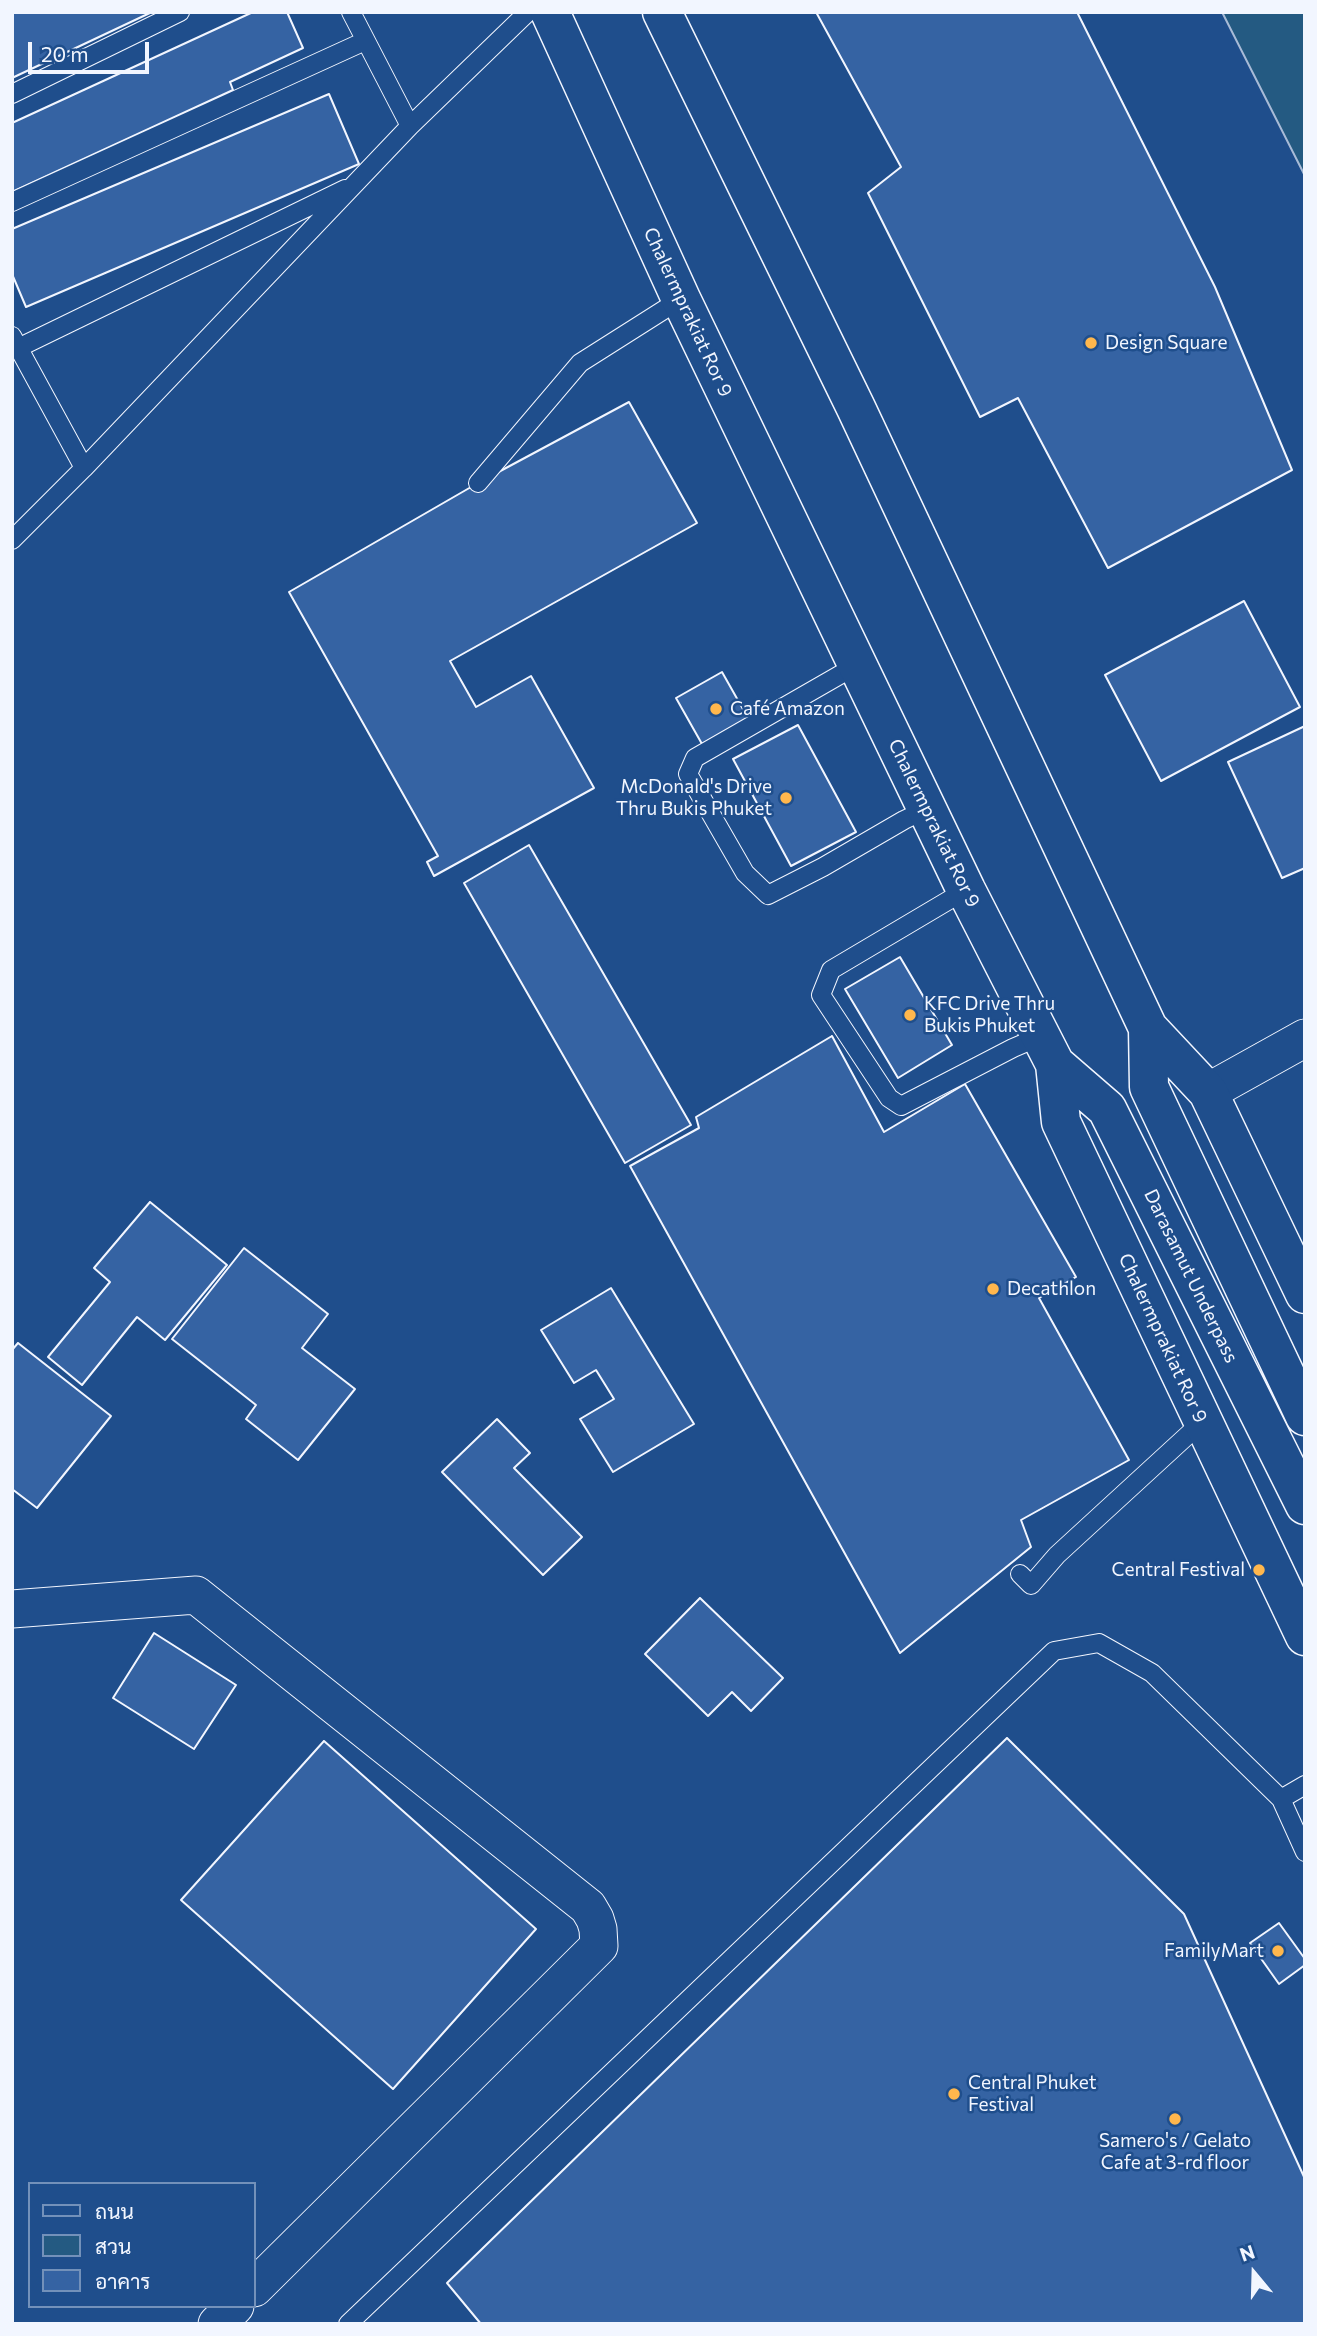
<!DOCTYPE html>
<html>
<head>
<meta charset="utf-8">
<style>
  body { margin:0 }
  #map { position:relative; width:1317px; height:2336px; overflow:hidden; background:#1f4e8c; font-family:Commissioner,Sarabun,sans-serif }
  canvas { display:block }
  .frame { position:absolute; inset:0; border:14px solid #f2f6ff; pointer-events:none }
  .legend { position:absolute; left:28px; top:2182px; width:228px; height:126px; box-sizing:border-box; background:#1f4e8c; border:2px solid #7391ba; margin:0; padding:9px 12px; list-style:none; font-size:21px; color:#f2f6ff }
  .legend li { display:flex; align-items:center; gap:14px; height:35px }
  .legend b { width:35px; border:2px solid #7391ba }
  .north { position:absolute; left:1219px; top:2238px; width:70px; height:70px; -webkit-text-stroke:5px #1f4e8c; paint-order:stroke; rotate:341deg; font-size:19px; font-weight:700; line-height:28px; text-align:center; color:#f2f6ff }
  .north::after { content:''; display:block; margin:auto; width:24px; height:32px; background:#f2f6ff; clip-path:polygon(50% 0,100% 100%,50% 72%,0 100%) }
  .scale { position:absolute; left:28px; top:42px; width:121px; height:32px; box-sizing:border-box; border:4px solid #f2f6ff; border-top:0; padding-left:9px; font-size:21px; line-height:24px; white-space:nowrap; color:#f2f6ff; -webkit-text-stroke:5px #1f4e8c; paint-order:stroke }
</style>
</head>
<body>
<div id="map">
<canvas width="1317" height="2336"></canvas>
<div class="frame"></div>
<ul class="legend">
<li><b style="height:9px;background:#1f4e8c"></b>ถนน</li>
<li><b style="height:19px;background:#245a82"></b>สวน</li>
<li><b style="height:19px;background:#3563a3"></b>อาคาร</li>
</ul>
<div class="north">N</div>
<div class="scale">20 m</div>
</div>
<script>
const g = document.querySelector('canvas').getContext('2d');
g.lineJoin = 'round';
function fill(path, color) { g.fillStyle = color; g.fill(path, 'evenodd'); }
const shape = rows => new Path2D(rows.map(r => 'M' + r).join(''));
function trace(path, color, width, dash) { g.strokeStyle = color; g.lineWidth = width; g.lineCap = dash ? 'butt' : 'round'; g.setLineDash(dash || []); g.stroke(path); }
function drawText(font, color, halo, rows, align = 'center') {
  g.font = font + ' Commissioner,sans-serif'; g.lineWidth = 5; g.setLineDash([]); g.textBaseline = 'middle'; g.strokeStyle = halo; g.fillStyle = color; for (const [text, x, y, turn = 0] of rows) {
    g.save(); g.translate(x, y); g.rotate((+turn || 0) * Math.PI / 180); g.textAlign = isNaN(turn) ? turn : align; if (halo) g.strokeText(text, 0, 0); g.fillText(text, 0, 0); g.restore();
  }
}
const green = shape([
  [1222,12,1305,12,1305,176,1222,12]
]);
const building = shape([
  [12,12,152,12,12,78,12,12],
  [253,12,287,12,303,48,230,82,233,90,12,192,12,123,253,12],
  [816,12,1077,12,1215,287,1292,470,1108,568,1018,398,980,417,868,193,901,167,816,12],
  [329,94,359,164,26,307,12,274,12,229,329,94],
  [629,402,697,523,450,661,476,707,531,676,594,788,434,876,427,862,438,856,289,592,478,483,629,402],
  [1244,601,1300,707,1161,781,1105,675,1244,601],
  [722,672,748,718,702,744,676,698,722,672],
  [798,725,856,832,791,866,733,759,798,725],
  [1305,726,1305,868,1282,878,1228,762,1305,726],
  [529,845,691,1125,625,1163,464,883,529,845],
  [900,957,952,1045,898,1078,845,989,900,957],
  [832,1036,884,1132,965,1084,1076,1277,1039,1298,1129,1460,1021,1520,1031,1547,900,1653,630,1166,699,1128,696,1117,832,1036],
  [150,1202,227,1265,165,1340,137,1317,82,1385,48,1357,110,1282,94,1268,150,1202],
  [244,1248,328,1314,302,1348,355,1389,298,1460,246,1419,256,1405,172,1339,244,1248],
  [611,1288,694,1424,613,1472,580,1419,614,1399,596,1370,574,1383,541,1330,611,1288],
  [18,1343,111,1416,37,1508,12,1489,12,1350,18,1343],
  [497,1419,530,1453,514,1468,582,1537,543,1575,442,1472,497,1419],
  [700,1598,783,1678,751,1711,732,1692,708,1716,645,1654,700,1598],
  [154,1633,236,1685,194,1749,113,1698,154,1633],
  [1007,1738,1184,1914,1305,2179,1305,2324,481,2324,447,2283,1007,1738],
  [324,1741,536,1929,393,2089,181,1900,324,1741],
  [1279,1923,1305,1959,1305,1965,1279,1984,1250,1943,1279,1923]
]);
const service = shape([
  [351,12,410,126],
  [12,94,180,12],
  [12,202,365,41],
  [12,336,84,468,410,126,528,12],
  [18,348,345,189],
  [478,483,580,363,681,299],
  [12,540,84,468],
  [857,665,695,758,688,774,745,873,768,895,823,867,904,820,927,809],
  [966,890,831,970,821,995,889,1098,901,1106,1013,1048,1041,1036],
  [1020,1574,1031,1585,1057,1555,1190,1433,1204,1423],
  [1281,1799,1305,1852],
  [348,2324,1054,1651,1099,1643,1152,1673,1281,1799,1305,1785]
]);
const minor = shape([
  [1208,1092,1305,1038],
  [12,1609,196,1595,588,1907,595,1919,598,1929,599,1946,254,2288],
  [217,2324,235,2306]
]);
const secondary = shape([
  [550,12,681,299,966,890,1055,1064,1061,1122,1305,1636],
  [662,12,856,408,1148,1028,1208,1092,1305,1294],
  [1148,1028,1149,1087,1305,1416],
  [1055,1064,1107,1109,1305,1505]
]);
const markers = [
  [1091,343,7,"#ffb74d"],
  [716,709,7,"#ffb74d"],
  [786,798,7,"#ffb74d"],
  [910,1015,7,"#ffb74d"],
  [993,1289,7,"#ffb74d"],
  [1259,1570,7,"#ffb74d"],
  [1278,1951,7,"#ffb74d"],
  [954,2094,7,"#ffb74d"],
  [1175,2119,7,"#ffb74d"]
];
const streetNames = [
  ["Chalermprakiat Ror 9",688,312,65],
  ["Chalermprakiat Ror 9",934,823,64],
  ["Darasamut Underpass",1191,1276,64],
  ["Chalermprakiat Ror 9",1163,1338,65]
];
const poiNames = [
  ["Design Square",1105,343],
  ["Café Amazon",730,709],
  ["McDonald's Drive",772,787,"right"],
  ["Thru Bukis Phuket",772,809,"right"],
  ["KFC Drive Thru",924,1004],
  ["Bukis Phuket",924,1026],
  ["Decathlon",1007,1289],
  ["Central Festival",1245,1570,"right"],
  ["FamilyMart",1264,1951,"right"],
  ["Central Phuket",968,2083],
  ["Festival",968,2105],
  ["Samero's / Gelato",1175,2141,"center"],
  ["Cafe at 3-rd floor",1175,2163,"center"]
];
fill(green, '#245a82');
trace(green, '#a8bbd7', 2);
fill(building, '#3563a3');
trace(building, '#f2f6ff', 2);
trace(service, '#f2f6ff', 20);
trace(minor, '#f2f6ff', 39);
trace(secondary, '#f2f6ff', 41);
trace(service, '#1f4e8c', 18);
trace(minor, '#1f4e8c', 37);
trace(secondary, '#1f4e8c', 38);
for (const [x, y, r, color] of markers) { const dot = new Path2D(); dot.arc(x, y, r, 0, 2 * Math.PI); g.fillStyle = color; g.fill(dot); trace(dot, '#1f4e8c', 2.5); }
drawText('19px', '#f2f6ff', '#1f4e8c', streetNames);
drawText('19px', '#f2f6ff', '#1f4e8c', poiNames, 'left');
</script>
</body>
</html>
